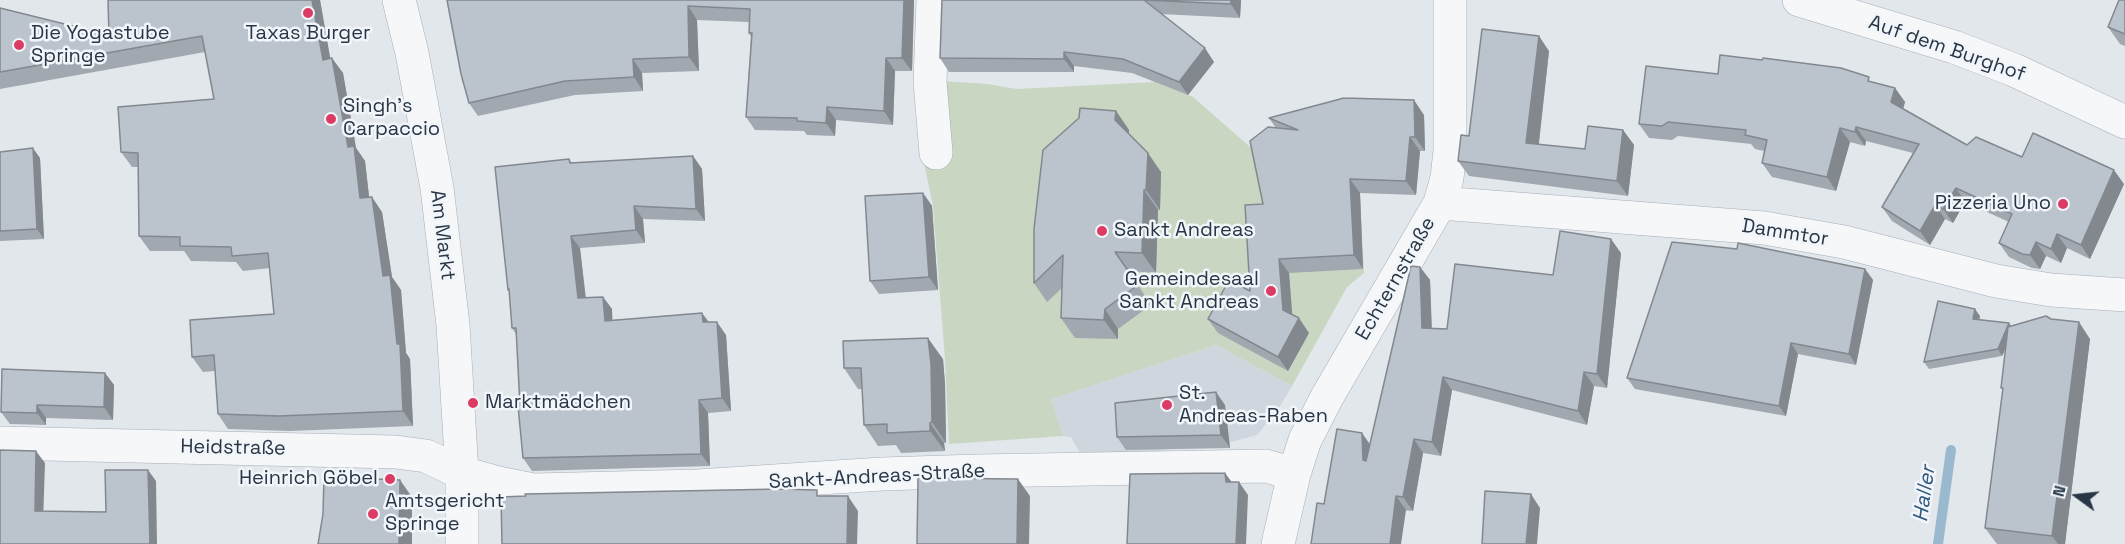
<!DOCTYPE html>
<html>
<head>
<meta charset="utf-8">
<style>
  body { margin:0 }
  #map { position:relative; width:2125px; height:544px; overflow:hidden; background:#e2e7ec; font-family:"Space Grotesk",sans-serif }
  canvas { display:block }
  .north { position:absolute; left:2047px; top:466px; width:60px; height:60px; -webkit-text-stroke:4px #f2f5f9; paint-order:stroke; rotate:285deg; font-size:16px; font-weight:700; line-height:24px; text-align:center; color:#283645 }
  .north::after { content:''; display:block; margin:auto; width:21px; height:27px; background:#283645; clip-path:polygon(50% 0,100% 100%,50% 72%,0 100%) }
</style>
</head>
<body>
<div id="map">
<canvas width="2125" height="544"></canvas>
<div class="north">N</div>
</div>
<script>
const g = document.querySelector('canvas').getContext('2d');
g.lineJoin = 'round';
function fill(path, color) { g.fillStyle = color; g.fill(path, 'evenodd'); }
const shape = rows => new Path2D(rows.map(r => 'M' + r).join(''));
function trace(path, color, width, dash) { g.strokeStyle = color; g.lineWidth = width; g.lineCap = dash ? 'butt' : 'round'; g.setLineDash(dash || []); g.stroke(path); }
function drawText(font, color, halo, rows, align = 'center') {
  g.font = font + ' "Space Grotesk",sans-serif'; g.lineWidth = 5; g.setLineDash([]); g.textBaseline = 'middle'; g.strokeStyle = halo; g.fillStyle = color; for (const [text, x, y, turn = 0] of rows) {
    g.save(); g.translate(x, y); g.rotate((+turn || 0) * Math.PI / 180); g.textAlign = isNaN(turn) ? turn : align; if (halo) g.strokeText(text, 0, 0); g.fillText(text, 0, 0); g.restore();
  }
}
const built = shape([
  [1216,345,1292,386,1277,411,1257,435,1231,442,1175,448,1127,457,1081,455,1071,437,1063,436,1051,399]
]);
const green = shape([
  [942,81,987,84,1017,89,1155,82,1193,97,1257,153,1360,198,1364,273,1347,287,1292,386,1216,345,1051,399,1063,436,949,444,945,359,933,206,921,149]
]);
const stream = shape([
  [1938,544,1951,450]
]);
const minor = shape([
  [399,0,412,53,437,188,453,325,462,473,462,544],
  [933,0,930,82,936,153],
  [1799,0,1954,47,2014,70,2125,122],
  [1440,203,1764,228,1844,242,1996,281,2051,290,2125,295],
  [0,443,396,452,426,456,462,473,498,483,533,490,698,486,882,474,977,471,1266,466,1294,474],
  [1278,544,1294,474,1305,440,1327,397,1440,203,1447,178,1450,151,1450,0]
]);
const wall = shape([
  [320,0,330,58,343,73,356,148,365,161,369,197,382,212,392,277,401,290,406,353,410,359,413,426,290,431,228,429,218,414,215,371,203,372,192,357,274,314,270,268,243,271,236,262,191,261,184,251,150,251,139,236,138,167,132,167,121,152,214,99,205,52,0,89,0,8,109,35],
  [447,0,914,0,912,71,895,71,893,125,836,120,835,136,807,135,804,131,755,130,746,117,751,37,749,33,749,22,697,20,699,71,642,73,643,91,575,95,478,116,469,103],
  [942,0,1241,0,1240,18,1161,14,1214,62,1188,95,1132,73,1074,66,1074,72,949,72,940,58],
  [2125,0,2125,46,2120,44,2108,27],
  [1549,51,1539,144,1585,149,1623,130,1634,145,1628,196,1469,176,1458,161,1469,136],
  [1718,74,1873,82,1895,88,1905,102,1903,109,1967,145,2022,157,2124,184,2090,259,2067,248,2061,263,2046,256,2040,269,2032,268,2009,257,1999,243,2009,222,1965,202,1953,223,1945,219,1930,245,1892,221,1882,207,1913,153,1866,141,1865,146,1850,142,1836,191,1772,177,1762,163,1764,151,1755,149,1751,144,1678,136,1672,140,1649,138,1639,124],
  [1116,111,1129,130,1129,134,1161,172,1160,210,1158,210,1156,273,1129,271,1151,305,1118,329,1118,339,1075,338,1061,318,1062,288,1047,302,1034,283,1079,118],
  [1424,115,1425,151,1420,151,1416,195,1360,193,1363,269,1289,273,1292,314,1309,333,1288,371,1218,333,1208,319,1250,291,1263,204,1276,128,1269,118],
  [0,152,40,158,44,239,0,241],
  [693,156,702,169,705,221,643,219,645,243,580,248,586,298,603,297,612,309,612,320,702,313,709,322,726,335,731,411,708,413,710,466,532,471,523,458,516,334,512,328,510,292,508,290,569,159,572,163],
  [923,193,932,206,938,290,879,294,870,281],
  [1621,253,1607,388,1594,386,1587,425,1452,390,1441,456,1423,453,1413,511,1324,504,1362,433,1370,444,1420,267,1430,280,1432,328,1447,329,1553,275],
  [1865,269,1873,280,1856,365,1798,354,1786,416,1635,389,1627,378],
  [1980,316,1979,319,2011,326,2051,319,2090,339,2065,544,1997,544,1985,528,2003,390,2001,388,2006,348,2002,356,1929,369,1924,362],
  [943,359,945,384,946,443,944,443,945,451,901,453,896,445,878,446,864,425,862,389,858,389,844,368],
  [105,373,114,385,113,420,46,418,46,425,10,424,1,412],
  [1225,405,1230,448,1126,450,1117,437]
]);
const shadedWall = shape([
  [312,0,320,0,333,74,323,60],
  [904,0,914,0,912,71,902,58],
  [1231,0,1241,0,1240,18,1231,4],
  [688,6,697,20,699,71,689,57],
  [1539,36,1549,51,1537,158,1526,143],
  [1205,48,1214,62,1188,95,1179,82],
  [1064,52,1074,66,1074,72,1064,59],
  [332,58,343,73,356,148,365,161,371,213,360,198,348,147],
  [886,58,895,71,893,125,884,111],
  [633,59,642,73,643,91,634,77],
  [1895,88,1905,102,1901,116,1891,102],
  [1414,100,1424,115,1425,151,1415,137],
  [827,107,836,120,835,136,826,123],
  [1116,111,1129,130,1129,140,1115,120],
  [1856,127,1866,141,1865,146,1855,132],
  [1840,128,1850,142,1836,191,1827,177],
  [1623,130,1634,145,1628,196,1617,181],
  [1410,137,1420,151,1416,195,1406,181],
  [33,148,40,158,44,239,37,229],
  [1148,153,1161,172,1160,210,1146,190],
  [693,156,702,169,705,221,696,209],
  [2114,170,2124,184,2090,259,2081,245],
  [1350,179,1360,193,1363,269,1354,255],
  [1956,188,1965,202,1953,223,1943,209],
  [1144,190,1158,210,1156,273,1142,253],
  [923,193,932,206,938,290,929,277],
  [372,197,382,212,392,277,401,290,406,353,410,359,413,426,403,411,397,344,383,276],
  [1935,205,1945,219,1930,245,1920,231],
  [634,206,643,219,645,243,636,230],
  [2057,234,2067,248,2061,263,2051,249],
  [571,236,580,248,587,311,578,298],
  [1611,239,1621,253,1607,388,1597,374],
  [2036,242,2046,256,2040,269,2030,255],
  [1279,259,1289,273,1293,324,1283,310],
  [1420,267,1430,280,1432,342,1422,328],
  [1865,269,1873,280,1856,365,1849,354],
  [603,297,612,309,613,333,605,321],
  [1105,309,1118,329,1118,339,1104,320],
  [1975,309,1980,316,1978,326,1973,319],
  [702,313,711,326,703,322],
  [1299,318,1309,333,1288,371,1278,357],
  [717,322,726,335,731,411,722,398],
  [2079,322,2090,339,2065,544,2058,544,2052,536],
  [2009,323,2014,330,2002,356,1998,349],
  [928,338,943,359,945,384,946,443,932,422],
  [1791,343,1798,354,1786,416,1779,406],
  [1584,372,1594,386,1587,425,1578,411],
  [105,373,114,385,113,420,104,407],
  [1443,377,1452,390,1441,456,1432,442],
  [1216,392,1225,405,1230,448,1221,435],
  [699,400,708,413,710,466,701,454],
  [37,405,46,418,46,425,37,413],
  [930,423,944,443,945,451,930,431],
  [1362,433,1371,447,1373,474,1363,460],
  [1414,439,1423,453,1413,511,1403,497],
  [36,451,45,463,43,523,35,511],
  [148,470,156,481,157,544,150,544],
  [1225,473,1234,485,1226,482],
  [1018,479,1030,496,1029,544,1017,544],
  [400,480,412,497,412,544,399,544],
  [1239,482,1248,495,1246,544,1236,544],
  [1531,494,1540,508,1537,544,1526,544],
  [848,496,858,511,857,544,847,544],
  [1396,496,1406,510,1401,544,1390,544]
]);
const building = shape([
  [108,0,312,0,323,60,332,58,348,147,354,146,360,198,372,197,383,276,390,275,397,344,400,344,403,411,279,416,218,414,214,355,192,357,190,320,274,314,268,253,232,256,231,247,180,246,180,237,139,236,138,153,121,152,118,107,214,99,202,36,0,72,0,8,109,35,108,0],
  [447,0,904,0,902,58,886,58,884,111,827,107,826,123,797,121,797,118,746,117,752,33,749,33,750,9,688,6,689,57,633,59,634,77,565,81,469,103,461,74,447,0],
  [942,0,1144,0,1205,48,1179,82,1123,59,1064,52,1064,59,940,58,942,0],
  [1145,0,1231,0,1231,4,1145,0],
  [2119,0,2125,0,2125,34,2108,27,2119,0],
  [1482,29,1539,36,1526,143,1585,149,1588,126,1623,130,1617,181,1458,161,1461,135,1469,136,1482,29],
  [1720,55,1762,60,1763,58,1841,68,1869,77,1868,81,1895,88,1891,102,1967,145,1976,137,2022,157,2033,133,2114,170,2081,245,2057,234,2051,249,2036,242,2030,255,2022,254,1999,243,2012,214,1956,188,1943,209,1935,205,1920,231,1882,207,1919,144,1856,127,1855,132,1840,128,1827,177,1762,163,1767,140,1745,135,1746,130,1668,122,1662,126,1639,124,1646,66,1718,74,1720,55],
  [1344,98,1414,100,1415,137,1410,137,1406,181,1350,179,1354,255,1279,259,1283,310,1299,318,1278,357,1208,319,1229,280,1250,291,1245,205,1263,204,1250,141,1268,127,1298,130,1269,118,1344,98],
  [1080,108,1116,111,1115,120,1148,153,1146,190,1144,190,1142,253,1115,252,1138,285,1105,309,1104,320,1061,318,1063,255,1034,283,1034,229,1043,150,1079,118,1080,108],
  [33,148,37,229,0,231,0,152,33,148],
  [693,156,696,209,634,206,636,230,571,236,578,298,603,297,605,321,702,313,703,322,717,322,722,398,699,400,701,454,523,458,518,406,520,406,516,328,512,328,509,289,508,290,495,167,569,159,570,163,693,156],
  [923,193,929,277,870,281,865,196,923,193],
  [1560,231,1611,239,1597,374,1584,372,1578,411,1443,377,1432,442,1414,439,1403,497,1396,496,1390,544,1311,544,1317,503,1324,504,1337,429,1362,433,1363,460,1366,461,1411,266,1420,267,1422,328,1447,329,1455,264,1553,275,1560,231],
  [1672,242,1737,249,1738,243,1865,269,1849,354,1791,343,1779,406,1627,378,1672,242],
  [1938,301,1975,309,1973,319,2009,323,1998,349,1924,362,1938,301],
  [2046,316,2051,319,2079,322,2052,536,1985,528,2003,388,2001,388,2008,327,2046,316],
  [928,338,931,364,932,422,930,423,930,431,887,433,887,424,864,425,861,368,844,368,843,341,928,338],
  [2,369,105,373,104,407,37,405,37,413,1,412,2,369],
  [1216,392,1221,435,1117,437,1115,403,1216,392],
  [0,450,36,451,35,511,106,512,105,470,148,470,150,544,0,544,0,450],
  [1225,473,1226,482,1239,482,1236,544,1127,544,1130,474,1225,473],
  [324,477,400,480,399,544,318,544,323,514,324,477],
  [918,478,1018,479,1017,544,917,544,918,478],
  [780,489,817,490,817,496,848,496,847,544,502,544,501,497,526,496,525,494,780,489],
  [1485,491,1531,494,1526,544,1482,544,1485,491]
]);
const markers = [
  [308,13,6,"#dc3c64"],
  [19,45,6,"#dc3c64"],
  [331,119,6,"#dc3c64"],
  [2063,204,6,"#dc3c64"],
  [1102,231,6,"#dc3c64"],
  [1271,291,6,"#dc3c64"],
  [473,403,6,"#dc3c64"],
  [1167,405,6,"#dc3c64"],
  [390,479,6,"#dc3c64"],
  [373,514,6,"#dc3c64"]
];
const poiNames = [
  ["Die Yogastube",31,34],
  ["Springe",31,57],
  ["Taxas Burger",308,34,"center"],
  ["Singh's",343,107],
  ["Carpaccio",343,130],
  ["Pizzeria Uno",2051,204,"right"],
  ["Sankt Andreas",1114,231],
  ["Gemeindesaal",1259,280,"right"],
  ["Sankt Andreas",1259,303,"right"],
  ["St.",1179,394],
  ["Andreas-Raben",1179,417],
  ["Marktmädchen",485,403],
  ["Heinrich Göbel",378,479,"right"],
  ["Amtsgericht",385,502],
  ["Springe",385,525]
];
const streetNames = [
  ["Auf dem Burghof",1947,49,19],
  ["Dammtor",1785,233,9],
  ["Am Markt",442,235,83],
  ["Echternstraße",1396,279,-60],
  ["Heidstraße",233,448,1],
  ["Sankt-Andreas-Straße",877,477,-3]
];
const waterNames = [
  ["Haller",1925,494,-82]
];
fill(built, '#d0d6de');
fill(green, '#c9d6c2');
trace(stream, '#9ab9cf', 10);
trace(minor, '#a6aeb7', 34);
trace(minor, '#f5f7f9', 33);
fill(wall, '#a1a8af');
fill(shadedWall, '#83888f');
fill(building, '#bbc3cc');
trace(building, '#83888f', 1.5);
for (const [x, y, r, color] of markers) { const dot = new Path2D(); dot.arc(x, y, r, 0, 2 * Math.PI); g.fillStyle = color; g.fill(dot); trace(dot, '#f2f5f9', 2); }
drawText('20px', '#283645', '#f2f5f9', poiNames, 'left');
drawText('20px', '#283645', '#f2f5f9', streetNames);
drawText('italic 21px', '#2e597e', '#f2f5f9', waterNames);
</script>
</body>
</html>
